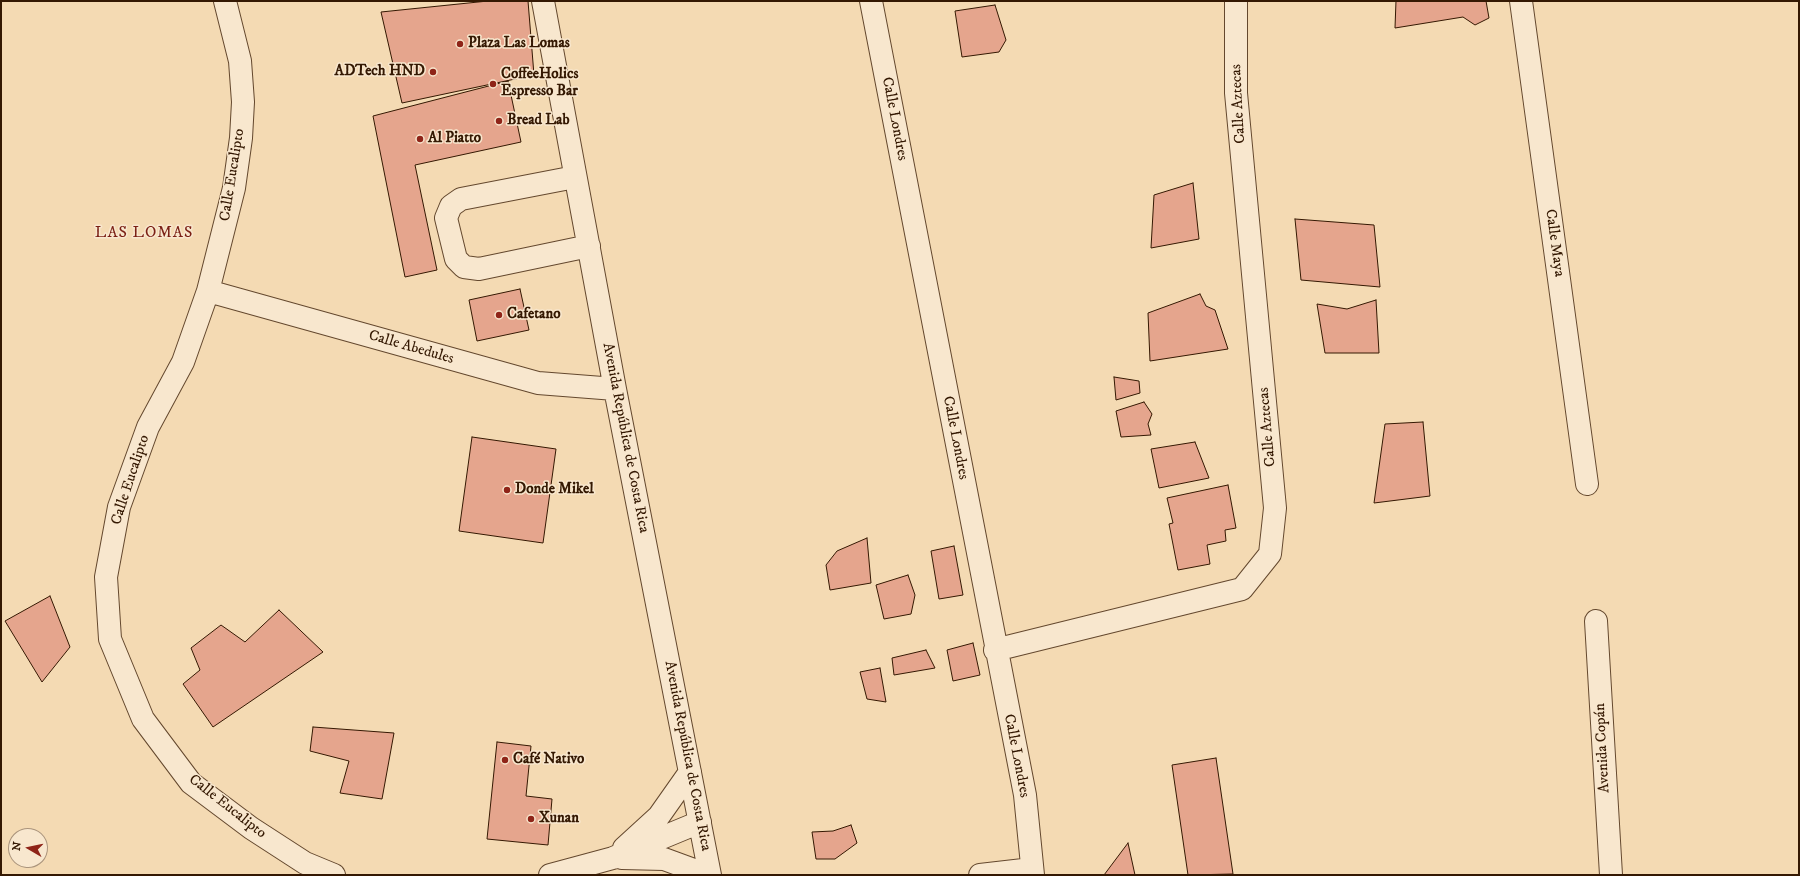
<!DOCTYPE html>
<html>
<head>
<meta charset="utf-8">
<style>
  body { margin:0 }
  #map { position:relative; width:1800px; height:876px; overflow:hidden; background:#f4dab3; font-family:"IM FELL DW Pica",serif }
  canvas { display:block }
  .frame { position:absolute; inset:0; border:2px solid #341802; pointer-events:none }
  .north { position:absolute; left:8px; top:828px; width:40px; height:40px; box-sizing:border-box; background:#f8e7ce; border:1px solid #aa947c; border-radius:50%; rotate:279deg; font-size:11px; font-weight:700; line-height:16px; text-align:center; color:#341802 }
  .north::after { content:''; display:block; margin:auto; width:14px; height:18px; background:#8f2418; clip-path:polygon(50% 0,100% 100%,50% 72%,0 100%) }
</style>
</head>
<body>
<div id="map">
<canvas width="1800" height="876"></canvas>
<div class="frame"></div>
<div class="north">N</div>
</div>
<script>
const g = document.querySelector('canvas').getContext('2d');
g.lineJoin = 'round';
function fill(path, color) { g.fillStyle = color; g.fill(path, 'evenodd'); }
const shape = rows => new Path2D(rows.map(r => 'M' + r).join(''));
function trace(path, color, width, dash) { g.strokeStyle = color; g.lineWidth = width; g.lineCap = dash ? 'butt' : 'round'; g.setLineDash(dash || []); g.stroke(path); }
function drawText(font, color, halo, rows, align = 'center') {
  g.font = font + ' "IM FELL DW Pica",serif'; g.lineWidth = 3; g.setLineDash([]); g.textBaseline = 'middle'; g.strokeStyle = halo; g.fillStyle = color; for (const [text, x, y, turn = 0] of rows) {
    g.save(); g.translate(x, y); g.rotate((+turn || 0) * Math.PI / 180); g.textAlign = isNaN(turn) ? turn : align; if (halo) g.strokeText(text, 0, 0); g.fillText(text, 0, 0); g.restore();
  }
}
const building = shape([
  [488,1,528,1,534,75,402,103,381,12,488,1],
  [1396,1,1486,1,1489,18,1475,25,1463,17,1395,28,1396,1],
  [995,5,1006,40,999,52,962,57,955,11,995,5],
  [508,81,521,142,415,165,437,270,405,277,373,116,508,81],
  [1193,183,1199,239,1151,248,1154,195,1193,183],
  [1295,219,1374,225,1380,287,1301,280,1295,219],
  [520,289,529,330,477,341,469,300,520,289],
  [1200,294,1206,306,1215,310,1228,349,1150,361,1148,313,1200,294],
  [1376,300,1379,353,1325,353,1317,304,1347,309,1376,300],
  [1114,377,1139,381,1140,393,1116,400,1114,377],
  [1144,402,1152,414,1148,424,1151,435,1121,437,1116,411,1144,402],
  [1423,422,1430,496,1374,503,1385,424,1423,422],
  [472,437,556,449,543,543,459,531,472,437],
  [1195,442,1209,478,1159,488,1151,449,1195,442],
  [1228,485,1236,528,1225,530,1226,541,1207,545,1210,564,1178,570,1169,524,1173,523,1167,498,1228,485],
  [867,538,871,583,830,590,826,565,837,551,867,538],
  [954,546,963,595,939,599,931,551,954,546],
  [908,575,915,595,911,614,884,619,876,585,908,575],
  [50,596,70,647,42,682,5,621,50,596],
  [279,610,323,652,213,727,183,684,200,670,191,648,221,625,245,642,279,610],
  [973,643,980,675,953,681,947,650,973,643],
  [926,650,935,668,894,675,892,658,926,650],
  [880,668,886,702,867,699,860,672,880,668],
  [313,727,394,733,382,799,340,793,349,761,310,751,313,727],
  [497,742,531,746,526,796,552,799,548,845,487,839,497,742],
  [1216,758,1233,874,1188,875,1172,765,1216,758],
  [851,825,857,843,835,859,816,859,812,832,833,831,851,825],
  [1128,843,1135,875,1104,875,1128,843]
]);
const minor = shape([
  [225,1,240,61,243,102,241,138,234,188,208,291,183,362,148,427,119,507,106,577,110,639,143,719,191,783,251,828,305,863,334,875],
  [543,1,615,389,710,875],
  [871,1,1025,795,1033,875],
  [1521,1,1587,484],
  [575,177,461,199,451,206,446,218,456,259,464,267,479,269,589,246],
  [208,291,538,383,615,389],
  [1596,621,1611,875],
  [995,650,1242,589,1270,554,1275,508,1236,93,1236,1],
  [624,848,659,816,690,772],
  [622,858,664,859,694,870,699,875],
  [550,875,613,858,700,822],
  [980,875,1032,869]
]);
const markers = [
  [460,44,4,"#8f2418"],
  [433,72,4,"#8f2418"],
  [493,84,4,"#8f2418"],
  [499,121,4,"#8f2418"],
  [420,139,4,"#8f2418"],
  [499,315,4,"#8f2418"],
  [507,490,4,"#8f2418"],
  [505,760,4,"#8f2418"],
  [531,819,4,"#8f2418"]
];
const poiNames = [
  ["Plaza Las Lomas",468,44],
  ["ADTech HND",425,72,"right"],
  ["CoffeeHolics",501,75],
  ["Espresso Bar",501,92],
  ["Bread Lab",507,121],
  ["Al Piatto",428,139],
  ["Cafetano",507,315],
  ["Donde Mikel",515,490],
  ["Café Nativo",513,760],
  ["Xunan",539,819]
];
const streetNames = [
  ["Calle Aztecas",1239,104,-93],
  ["Calle Londres",894,119,79],
  ["Calle Eucalipto",233,175,-81],
  ["Calle Maya",1554,243,82],
  ["Calle Abedules",411,348,16],
  ["Calle Aztecas",1268,427,-95],
  ["Avenida República de Costa Rica",625,438,79],
  ["Calle Londres",955,438,79],
  ["Calle Eucalipto",131,480,-72],
  ["Avenida Copán",1603,748,-93],
  ["Avenida República de Costa Rica",687,756,79],
  ["Calle Londres",1016,756,79],
  ["Calle Eucalipto",227,807,38]
];
const neighbourhoodNames = [
  ["LAS LOMAS",144,234]
];
fill(building, '#e5a58d');
trace(building, '#341802', 1);
trace(minor, '#64482e', 24);
trace(minor, '#f8e7ce', 22);
for (const [x, y, r, color] of markers) { const dot = new Path2D(); dot.arc(x, y, r, 0, 2 * Math.PI); g.fillStyle = color; g.fill(dot); trace(dot, '#f8e7ce', 1.5); }
drawText('bold 15px', '#341802', '#f8e7ce', poiNames, 'left');
drawText('15px', '#341802', '#f8e7ce', streetNames);
g.letterSpacing = '1px';
drawText('16px', '#7a1f14', '#f8e7ce', neighbourhoodNames);
g.letterSpacing = '0px';
</script>
</body>
</html>
